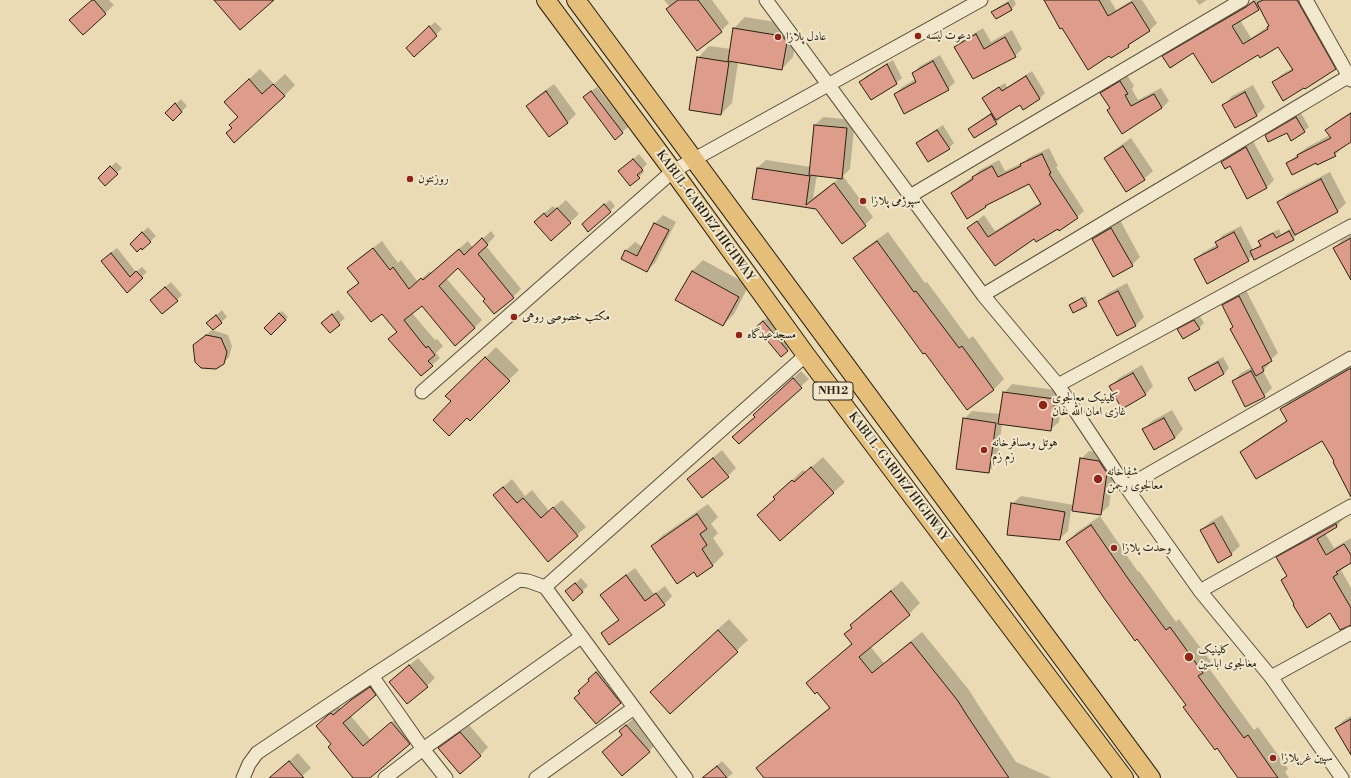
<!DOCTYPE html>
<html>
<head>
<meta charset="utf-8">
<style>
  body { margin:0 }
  canvas { display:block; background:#eadbb4 }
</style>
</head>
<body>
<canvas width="1351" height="778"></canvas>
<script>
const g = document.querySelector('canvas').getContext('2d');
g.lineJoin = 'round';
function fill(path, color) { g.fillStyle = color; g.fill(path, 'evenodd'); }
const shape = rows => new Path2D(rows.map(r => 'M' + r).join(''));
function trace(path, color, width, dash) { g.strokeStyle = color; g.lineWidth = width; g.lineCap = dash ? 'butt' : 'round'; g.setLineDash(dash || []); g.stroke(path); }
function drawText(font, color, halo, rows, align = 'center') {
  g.font = font + ' "Libre Bodoni",Amiri,serif'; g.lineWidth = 4; g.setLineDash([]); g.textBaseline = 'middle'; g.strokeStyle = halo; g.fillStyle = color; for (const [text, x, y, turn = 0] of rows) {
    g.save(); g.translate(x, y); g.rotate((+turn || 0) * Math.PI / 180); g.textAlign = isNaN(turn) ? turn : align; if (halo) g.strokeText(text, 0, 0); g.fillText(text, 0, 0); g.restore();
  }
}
const shadow = shape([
  [92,0,109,0,114,5,83,34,79,12],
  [664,0,712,0,729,23,721,31,670,7],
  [1010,0,1014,0,1016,4,1011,10,993,12,998,7],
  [1045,0,1110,0,1116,10,1132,0,1142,0,1157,23,1150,30,1136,39,1128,46],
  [1196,0,1207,0,1199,5],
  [1254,0,1308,0,1342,61,1335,68,1274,82,1281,75,1293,68,1278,45,1259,54,1194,52,1164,56,1171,49],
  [1260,7,1270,25,1251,38,1240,20],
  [745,17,794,25,797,30,793,57,782,69,738,62,732,103,721,114,698,58,709,46,731,49,734,28],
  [435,22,442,29,414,55,412,42],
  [983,28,991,42,1012,30,1022,49,1015,56,956,47,963,40],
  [940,55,955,82,948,89,905,113,895,94,902,87,916,79,913,74,920,66],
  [893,60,902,78,896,83,860,82,866,76],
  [260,69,274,84,285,74,295,85,284,96,233,128,230,125,239,116,236,91],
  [1032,71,1045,93,1040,98,1023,108,1020,104,1000,116,1001,118,996,123,969,129,975,124,992,112,983,98,989,93,1005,83,1007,87],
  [1127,75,1134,86,1132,89,1138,100,1161,88,1169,101,1162,108,1122,132,1111,107,1102,93,1108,86],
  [554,84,576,114,568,122,549,135,528,106,536,97],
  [1253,85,1265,107,1257,115,1235,127,1224,105,1232,96],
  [597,87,628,127,615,138,590,92],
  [181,99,187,106,173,120,166,113],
  [1351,112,1351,141,1341,147,1342,148,1335,155,1317,161,1287,163,1306,148,1330,135,1327,130,1334,123],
  [1301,113,1309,127,1304,131,1287,131,1267,136,1271,131],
  [823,117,855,120,850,169,843,176,873,217,865,225,816,208,753,198,757,168,766,160,811,167,815,125],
  [817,175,841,177,813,198],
  [943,125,954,143,949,148,918,143,923,138],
  [1131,138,1153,171,1144,179,1105,158,1114,150],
  [1253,141,1274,180,1267,187,1248,197,1231,165,1222,162,1230,155],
  [1049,148,1058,166,1056,167,1084,211,1077,217,1034,238,995,264,968,228,984,215,995,231,1041,202,1029,183,989,203,986,207,952,193,959,186,973,177,980,170,999,160,1005,171,1024,162,1028,158],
  [639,154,647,164,642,169,644,172,639,177,625,166],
  [116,162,122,168,105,184,100,178],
  [1330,172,1346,203,1338,211,1298,233,1293,239,1253,255,1248,260,1195,260,1202,253,1218,244,1216,242,1223,235,1241,226,1253,250,1261,244,1260,241,1265,236,1279,229,1281,234,1292,228,1279,202,1287,194],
  [566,200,579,214,551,240,543,214,553,206,556,209],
  [610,200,615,206,610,211,588,219],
  [663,215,676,222,655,263,646,271,622,258,626,250,635,242,643,247,655,223],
  [1120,220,1140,257,1132,265,1093,239,1101,231],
  [148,227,156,236,142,249,131,244],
  [491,231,495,236,486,246,521,289,513,297,486,299,459,267,446,278,482,320,474,328,422,305,412,313,435,340,437,339,443,346,436,353,440,358,432,365,390,339,397,331,383,312,349,292,359,282,349,268,357,260,382,241,398,263,401,260,418,282,430,271,431,273,468,241,473,248],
  [888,232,925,283,927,282,969,339,973,336,1004,379,994,389,967,408,855,258,865,248],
  [1351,235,1351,278,1334,249,1342,240],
  [117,248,136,272,142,267,147,272,127,291,108,255],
  [703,260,749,285,734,314,723,325,677,299,692,271],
  [171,282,182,295,177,300,157,295],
  [1127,283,1144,317,1136,325,1117,335,1099,301,1108,293],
  [1246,290,1278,353,1269,361,1270,363,1263,371,1272,388,1264,396,1233,382,1241,373,1252,367,1223,305,1230,299],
  [1085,296,1088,303,1086,305,1070,305],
  [222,310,227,317,212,330,228,335,232,346,229,357,223,363,200,340,213,329,213,318],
  [338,310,345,318,330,332,328,318],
  [282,311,288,317,271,333,265,328],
  [771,314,796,342,781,356,757,327],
  [1200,316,1204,323,1199,328,1179,330,1184,324],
  [496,347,519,370,470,419,447,396],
  [1223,357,1229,368,1224,374,1195,389,1189,378,1195,373],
  [1142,365,1153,386,1145,395,1111,386,1119,378],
  [1349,367,1351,372,1351,483,1335,461,1322,440,1241,452,1249,445,1287,420,1282,409,1289,402],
  [801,371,809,379,739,443,741,429,756,416,762,407],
  [1012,384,1063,391,1059,422,1050,430,1002,423,997,463,988,472,964,419,972,411,1001,414,1004,393],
  [1172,410,1183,429,1175,438,1144,430,1152,421],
  [722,450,736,468,728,476,688,479],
  [1089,451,1107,453,1115,464,1109,506,1100,514,1071,510,1068,531,1059,539,1012,504,1021,496,1074,505,1081,459],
  [823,457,845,482,780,540,775,499,774,497,803,470,806,472],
  [512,479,525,496,532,490,549,511,562,500,586,527,548,561,494,495],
  [708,504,718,517,711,524,718,533,713,538,724,554,713,565,698,576,694,571,652,546,663,535],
  [1222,515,1240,546,1231,554,1201,530,1210,522],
  [1100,516,1138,572,1139,571,1176,622,1179,619,1212,663,1208,667,1254,730,1258,727,1288,769,1285,772,1289,778,1239,778,1187,705,1067,542,1077,532],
  [1343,517,1344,518,1337,526,1325,533,1334,548,1351,538,1351,562,1341,570,1351,588,1351,625,1331,612,1295,604,1282,580,1288,575,1278,557,1285,550],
  [635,568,654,594,665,586,672,596,664,605,602,633,619,619,601,595,610,587],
  [581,578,588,586,573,599,572,586],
  [902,581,920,603,909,614,870,646,884,663,922,632,969,690,977,703,1016,762,1052,778,765,778,757,768,768,757,830,707,818,691,807,683,852,643,853,627,851,625,862,614],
  [729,619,748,640,670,713,651,692],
  [418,658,435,678,427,686,399,674],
  [605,664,628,694,620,702,581,693,590,681,589,679],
  [377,681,382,687,350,715,371,740,399,716,416,736,369,778,353,778,351,777,353,776,324,719,337,707,339,707,341,709,359,693],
  [1351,716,1351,753,1336,728,1344,720],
  [635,717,657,743,649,751,603,752,623,734,620,731],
  [469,725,488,747,480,756,439,748,448,740],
  [298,753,311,768,300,778,270,778],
  [722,761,733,773,727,778,704,778]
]);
const building = shape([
  [92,0,94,0,106,14,83,35,69,20,92,0],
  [214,0,274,0,240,30,214,0],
  [678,0,698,0,722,32,697,51,666,9,678,0],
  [1044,0,1099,0,1108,16,1132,2,1150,31,1128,45,1129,47,1111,58,1109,56,1088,70,1062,28,1060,29,1044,0],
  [1263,0,1297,0,1336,69,1305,89,1304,88,1283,101,1272,82,1293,70,1278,47,1260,58,1258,55,1212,83,1193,53,1170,68,1162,56,1246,7,1254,1,1259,10,1232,26,1243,44,1268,29,1267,27,1269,26,1257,3,1263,0],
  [1008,3,1012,10,996,19,991,12,1008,3],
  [429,26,437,36,414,57,406,48,429,26],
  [733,28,782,36,787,42,782,70,728,61,733,28],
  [976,34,984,49,1005,37,1016,57,973,79,954,47,976,34],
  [697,57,729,62,721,115,689,110,697,57],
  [933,61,949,90,904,114,894,94,916,82,912,73,933,61],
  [887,64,897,84,871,100,859,82,887,64],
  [1026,76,1040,99,1023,110,1020,105,996,120,982,98,999,87,1002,91,1026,76],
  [249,79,262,94,273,84,285,96,234,143,226,133,232,128,229,125,238,117,224,102,249,79],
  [1120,81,1128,94,1125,95,1131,106,1154,94,1162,108,1122,134,1107,110,1110,108,1100,93,1120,81],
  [546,91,568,123,549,137,526,106,546,91],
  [591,91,623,133,615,140,583,97,591,91],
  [1245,92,1257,116,1235,128,1222,105,1245,92],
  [175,103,182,112,173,121,165,113,175,103],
  [1351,113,1351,142,1334,153,1336,156,1317,165,1316,163,1292,175,1286,163,1298,157,1297,155,1331,138,1325,130,1351,113],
  [991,114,997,124,974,138,968,129,991,114],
  [1296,117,1305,132,1291,141,1287,133,1268,142,1265,135,1296,117],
  [814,125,847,128,842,179,809,175,814,125],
  [937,130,950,149,928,162,916,143,937,130],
  [1123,146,1145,180,1126,192,1104,158,1123,146],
  [1246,147,1267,188,1247,199,1230,166,1225,169,1221,162,1246,147],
  [1042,154,1051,173,1049,174,1078,218,1059,231,1058,229,1036,242,1034,239,995,266,967,228,977,221,988,237,1041,204,1029,184,985,206,986,207,967,219,951,193,973,179,972,177,992,166,998,177,1021,166,1020,164,1042,154],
  [633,159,643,170,637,175,640,178,630,186,618,171,633,159],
  [110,166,118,174,105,186,98,178,110,166],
  [757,168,810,176,806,205,834,183,866,226,842,244,816,209,752,199,757,168],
  [1321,179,1338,212,1295,235,1277,202,1321,179],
  [604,204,611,212,588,232,582,224,604,204],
  [557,208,571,223,551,241,534,222,544,213,547,217,557,208],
  [654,223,669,230,647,272,621,259,625,250,637,256,654,223],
  [1111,228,1133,266,1113,277,1092,239,1111,228],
  [1289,231,1294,240,1254,260,1250,251,1261,246,1258,241,1273,233,1276,238,1289,231],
  [142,232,151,242,142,250,141,248,137,252,130,244,142,232],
  [1234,232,1249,261,1207,284,1194,259,1218,247,1215,242,1234,232],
  [482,238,488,245,478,254,514,298,494,314,483,301,485,299,458,268,439,286,475,328,455,346,422,306,404,320,426,348,428,346,435,355,428,361,433,366,421,376,388,339,397,332,382,314,371,322,347,292,359,283,347,268,373,248,390,270,393,267,409,289,421,278,423,280,459,249,464,255,482,238],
  [1351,238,1351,280,1333,248,1351,238],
  [877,241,914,292,916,291,959,348,962,346,994,390,967,410,925,353,923,354,853,258,877,241],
  [111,253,130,277,136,271,143,278,127,293,101,261,111,253],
  [692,271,739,297,723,326,675,300,692,271],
  [165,287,178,301,162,314,150,300,165,287],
  [1118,291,1136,326,1117,336,1098,301,1118,291],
  [1239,296,1272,361,1262,367,1264,371,1256,376,1230,329,1233,327,1222,305,1239,296],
  [1082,298,1087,306,1073,313,1069,305,1082,298],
  [279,313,286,320,271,335,264,328,279,313],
  [332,314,340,325,330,333,321,323,332,314],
  [216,315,222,323,213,330,206,323,216,315],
  [1194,320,1200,329,1183,339,1177,329,1194,320],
  [763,321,788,351,781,357,756,327,763,321],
  [206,335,221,338,227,352,224,364,216,369,201,368,195,362,193,345,206,335],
  [485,357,510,381,470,421,467,418,449,436,433,420,451,401,445,396,485,357],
  [1218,362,1224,374,1195,391,1188,378,1218,362],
  [1351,368,1351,497,1333,462,1334,461,1322,441,1256,479,1240,452,1287,421,1280,409,1351,368],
  [1251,371,1265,397,1245,407,1232,381,1251,371],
  [1133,373,1146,395,1122,409,1109,386,1133,373],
  [793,378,802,388,739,444,732,437,755,417,753,415,793,378],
  [1003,392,1055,399,1051,431,998,424,1003,392],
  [963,418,996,423,989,473,956,469,963,418],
  [1164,418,1175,438,1154,450,1142,429,1164,418],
  [713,458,729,477,702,498,687,479,713,458],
  [1080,458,1099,461,1107,473,1101,515,1072,511,1080,458],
  [811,467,834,493,780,541,757,515,775,499,773,497,792,480,794,482,811,467],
  [503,487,517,503,523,498,541,518,553,507,578,536,548,562,493,495,503,487],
  [1011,503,1065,512,1060,540,1007,535,1011,503],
  [697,514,707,529,700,534,707,545,702,549,713,566,697,577,694,572,677,584,651,546,697,514],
  [1214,523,1232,555,1218,563,1200,530,1214,523],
  [1336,524,1337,527,1317,539,1326,555,1344,544,1351,555,1351,563,1336,572,1338,574,1333,577,1351,608,1351,625,1340,630,1330,613,1307,628,1293,605,1294,604,1281,580,1287,576,1276,557,1336,524],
  [1091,525,1129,580,1166,630,1170,627,1203,673,1198,676,1244,738,1248,735,1278,778,1238,778,1217,748,1215,750,1183,707,1186,705,1137,639,1135,641,1104,598,1066,542,1091,525],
  [626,575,645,601,656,593,665,605,609,645,601,633,619,620,600,595,626,575],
  [575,583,583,592,573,601,565,591,575,583],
  [891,591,910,615,859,657,872,673,911,642,958,701,966,714,1009,778,764,778,756,768,830,708,817,692,815,694,806,683,852,644,844,634,852,628,850,625,891,591],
  [718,630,738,652,670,714,650,692,718,630],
  [409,665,428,687,407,704,389,682,409,665],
  [596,672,621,703,596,724,574,698,580,693,578,691,589,681,588,679,596,672],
  [370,687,376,695,343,723,363,746,391,722,410,744,370,778,353,778,328,747,331,744,316,726,329,714,331,713,333,715,351,700,370,687],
  [1351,719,1351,755,1335,728,1351,719],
  [626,725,650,752,622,776,602,752,622,735,619,731,626,725],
  [460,732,481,756,460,774,438,748,460,732],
  [289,761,304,778,269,778,289,761],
  [717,766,727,778,702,778,717,766]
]);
const minor = shape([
  [766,0,983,295,1058,385,1126,487,1200,591,1271,677,1342,778],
  [1306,0,1351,80],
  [910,196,1242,0],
  [983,295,1349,76],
  [1058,385,1351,226],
  [422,392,673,171,981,0],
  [1126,487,1351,358],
  [545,587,806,355],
  [1200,591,1351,506],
  [372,676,423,749,446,778],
  [1271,677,1351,633],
  [243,778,249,764,257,753,372,676,519,580,528,581,545,587,686,778],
  [385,778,423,749,581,637],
  [536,778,634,708]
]);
const highway = shape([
  [546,0,673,171,806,355,1124,778],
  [576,0,1151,778]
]);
const markers = [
  [918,36,4,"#8f2418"],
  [778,37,4,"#8f2418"],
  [410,179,4,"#8f2418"],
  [863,201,4,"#8f2418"],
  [514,317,4,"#8f2418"],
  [739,335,4,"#8f2418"],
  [1043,405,5,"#8f2418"],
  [984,450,4,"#8f2418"],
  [1098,479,5,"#8f2418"],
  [1114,548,4,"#8f2418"],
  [1189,657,5,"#8f2418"],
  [1273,758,4,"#8f2418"]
];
const shields = [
  [833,391,40]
];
const shieldNames = [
  ["NH12",833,391]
];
const poiNames = [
  ["دعوت لیسه",926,36],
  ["عادل پلازا",786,37],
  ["روزنتون",418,179],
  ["سپوژمی پلازا",871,201],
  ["مکتب خصوصی روهی",522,317],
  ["مسجدعیدگاه",747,335],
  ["کلینیک معالجوی",1052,398],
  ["غازی امان الله خان",1052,412],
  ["هوتل ومسافرخانه",992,443],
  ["زم زم",992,457],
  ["شفاخانه",1107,472],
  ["معالجوی رحمن",1107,486],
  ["وحدت پلازا",1122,548],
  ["کلینیک",1198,650],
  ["معالجوی اباسین",1198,664],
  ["سپین غرپلازا",1281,758]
];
const streetNames = [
  ["KABUL-GARDEZ HIGHWAY",705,216,54],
  ["KABUL-GARDEZ HIGHWAY",898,477,53]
];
fill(shadow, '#0003');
fill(building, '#de9d8a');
trace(building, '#2b2012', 1);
trace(minor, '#5b4f3a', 15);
trace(highway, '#2b2012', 20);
trace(minor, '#f1e8ce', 13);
trace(highway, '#e5be7a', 18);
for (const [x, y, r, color] of markers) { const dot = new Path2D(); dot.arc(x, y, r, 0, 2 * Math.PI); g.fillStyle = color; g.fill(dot); trace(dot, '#f1e8ce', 1.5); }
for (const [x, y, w] of shields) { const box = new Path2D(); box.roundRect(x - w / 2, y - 9, w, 18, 3); g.fillStyle = '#f1e8ce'; g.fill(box); trace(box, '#2b2012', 1); }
drawText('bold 11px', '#2b2012', null, shieldNames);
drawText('12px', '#2b2012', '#f1e8ce', poiNames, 'left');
drawText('12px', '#2b2012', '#f1e8ce', streetNames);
</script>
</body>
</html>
